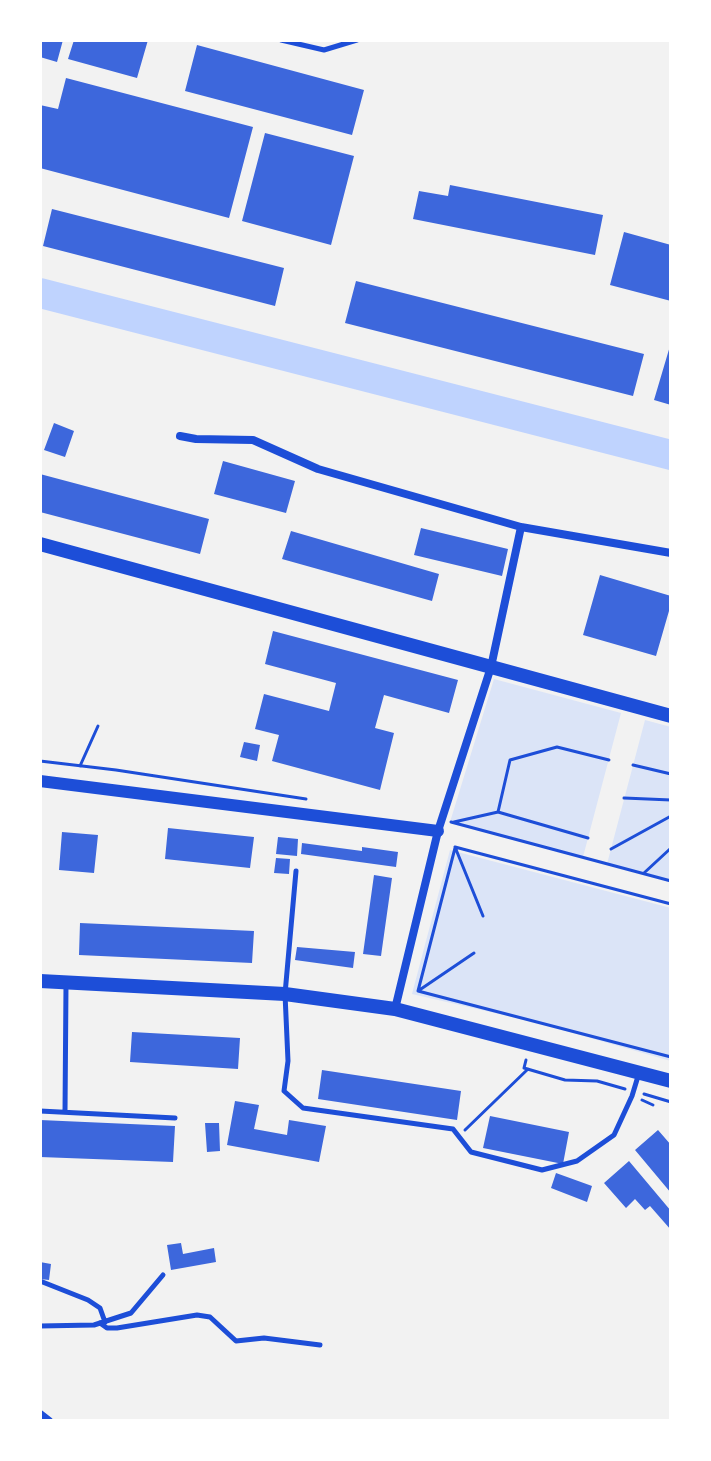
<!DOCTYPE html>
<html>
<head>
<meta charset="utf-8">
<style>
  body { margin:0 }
  #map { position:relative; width:711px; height:1461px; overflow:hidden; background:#f2f2f2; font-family:Manrope,sans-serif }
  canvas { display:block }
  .frame { position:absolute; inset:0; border:42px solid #fff; pointer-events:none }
</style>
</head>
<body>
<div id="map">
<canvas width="711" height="1461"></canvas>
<div class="frame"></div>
</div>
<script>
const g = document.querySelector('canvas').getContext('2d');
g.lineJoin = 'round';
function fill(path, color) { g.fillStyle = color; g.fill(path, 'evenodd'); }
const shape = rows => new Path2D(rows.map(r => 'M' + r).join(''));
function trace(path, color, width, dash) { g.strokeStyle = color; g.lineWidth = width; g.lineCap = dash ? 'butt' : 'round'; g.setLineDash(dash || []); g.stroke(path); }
const green = shape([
  [494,679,621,713,583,857,450,822],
  [645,720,671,727,671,880,607,864],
  [450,850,671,908,671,1061,538,1023,412,994]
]);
const river = shape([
  [40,293,671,455]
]);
const building = shape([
  [40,40,63,40,57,62,40,57],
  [74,40,148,40,137,78,68,59],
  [197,45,364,90,352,135,185,91],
  [66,78,253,127,229,218,40,168,40,105,58,109],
  [265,133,354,156,331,245,242,221],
  [450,185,603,215,595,255,413,219,419,191,448,196],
  [52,209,284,268,275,306,43,246],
  [624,232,671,245,671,301,610,285],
  [356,281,644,354,633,396,345,323],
  [670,346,671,346,671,405,654,400],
  [54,423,74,431,65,457,44,450],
  [223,461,295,481,286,513,214,494],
  [40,474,209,519,200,554,40,512],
  [421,528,508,549,502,576,414,555],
  [291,531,439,574,432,601,282,559],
  [600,575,671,596,671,604,656,656,583,635],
  [273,631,458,680,449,713,384,695,375,728,394,733,380,790,272,761,279,735,255,729,264,694,329,711,336,683,265,664],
  [244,742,260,745,257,761,240,757],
  [168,828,254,837,250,868,165,859],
  [62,832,98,835,94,873,59,870],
  [278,837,298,839,297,856,276,854],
  [302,843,362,851,362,847,398,852,396,867,301,854],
  [276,858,290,859,289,874,274,873],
  [374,875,392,878,381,956,363,954],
  [80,923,254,931,252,963,79,955],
  [297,947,355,952,353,968,295,960],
  [132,1032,240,1038,238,1069,130,1062],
  [322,1070,461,1091,457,1120,318,1099],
  [235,1101,259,1105,254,1129,287,1135,289,1120,326,1126,319,1162,227,1145],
  [490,1116,569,1132,563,1164,483,1148],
  [40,1120,175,1126,173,1162,40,1157],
  [205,1123,219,1123,220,1151,207,1152],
  [658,1130,671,1145,671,1193,635,1150],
  [629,1161,671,1211,671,1230,650,1206,645,1210,635,1199,626,1208,604,1183],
  [556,1173,592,1186,587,1202,551,1188],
  [181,1243,183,1254,214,1248,216,1262,171,1270,167,1245],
  [40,1262,51,1264,49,1280,40,1279]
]);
const path = shape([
  [40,761,116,770,306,799],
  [633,765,671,774],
  [80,766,98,726],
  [624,798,671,800],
  [498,812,588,838],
  [451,822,671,881],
  [454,822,498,812,510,760,557,747,609,760],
  [455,847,671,904],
  [455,847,483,916],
  [611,849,671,816],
  [644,873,671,848],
  [418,991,671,1057],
  [418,991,455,848],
  [418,991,474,953],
  [526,1060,524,1068,565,1080,597,1081,625,1089],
  [644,1094,671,1102],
  [642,1100,653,1105],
  [465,1130,528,1069]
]);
const service = shape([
  [281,40,324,50,357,40],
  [296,871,285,994,288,1061,284,1091,303,1108,453,1129,471,1152,542,1170,577,1161,614,1135,632,1096,639,1073],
  [40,1111,175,1118],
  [65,1112,66,985],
  [40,1281,88,1300,100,1308,105,1322],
  [100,1323,107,1328,117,1328,197,1315,210,1317,236,1341,264,1338,320,1345],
  [40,1326,94,1325,131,1313,163,1275]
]);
const minor = shape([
  [180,436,196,439,253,440,318,469,521,527,671,553],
  [395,1009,438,831,491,667,521,527],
  [40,1414,49,1421]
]);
const tertiary = shape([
  [40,781,438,831]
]);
const secondary = shape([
  [40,544,671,716],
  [40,981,285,994,395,1009,671,1081]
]);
fill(green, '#dbe4f7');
trace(river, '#bfd3fe', 30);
fill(building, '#3d67dc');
trace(path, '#1d4ed8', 3);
trace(service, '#1d4ed8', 5);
trace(minor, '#1d4ed8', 8);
trace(tertiary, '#1d4ed8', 12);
trace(secondary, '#1d4ed8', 14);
</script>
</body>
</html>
